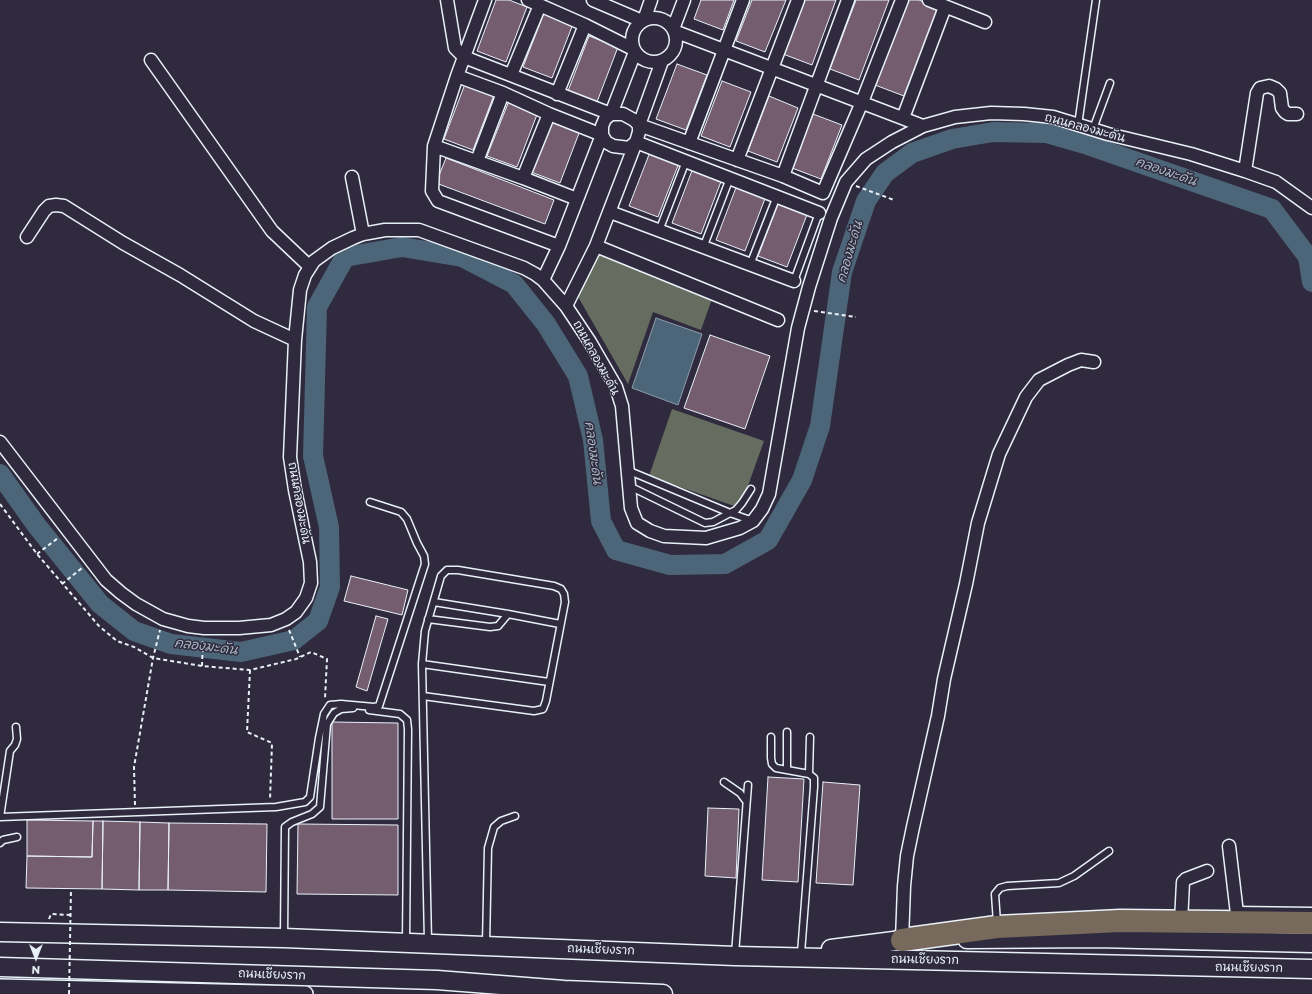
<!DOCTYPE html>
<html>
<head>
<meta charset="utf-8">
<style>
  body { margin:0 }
  #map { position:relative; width:1312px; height:994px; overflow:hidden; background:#2f2a3d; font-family:"Playpen Sans",sans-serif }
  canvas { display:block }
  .north { position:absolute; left:16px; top:938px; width:40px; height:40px; -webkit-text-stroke:3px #2f2a3d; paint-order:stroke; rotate:180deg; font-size:11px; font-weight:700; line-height:16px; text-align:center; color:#e8f1f8 }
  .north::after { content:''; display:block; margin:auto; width:14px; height:18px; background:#e8f1f8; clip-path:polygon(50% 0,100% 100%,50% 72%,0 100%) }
</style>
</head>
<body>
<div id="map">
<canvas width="1312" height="994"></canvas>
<div class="north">N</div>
</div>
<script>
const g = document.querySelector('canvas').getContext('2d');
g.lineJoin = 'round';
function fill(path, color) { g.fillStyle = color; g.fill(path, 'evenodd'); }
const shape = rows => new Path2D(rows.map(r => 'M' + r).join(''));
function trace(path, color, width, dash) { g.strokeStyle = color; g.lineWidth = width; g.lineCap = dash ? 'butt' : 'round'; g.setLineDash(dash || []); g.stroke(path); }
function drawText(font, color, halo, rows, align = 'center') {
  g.font = font + ' "Playpen Sans","Playpen Sans Thai",sans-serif'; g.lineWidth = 3; g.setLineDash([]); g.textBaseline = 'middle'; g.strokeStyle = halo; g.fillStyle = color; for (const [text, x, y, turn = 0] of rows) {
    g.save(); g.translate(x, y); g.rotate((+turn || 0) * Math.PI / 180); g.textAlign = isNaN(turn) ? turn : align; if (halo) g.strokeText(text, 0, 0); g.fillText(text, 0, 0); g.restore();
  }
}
const green = shape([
  [600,250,713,296,701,330,653,312,628,384,577,295],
  [672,409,764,441,740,508,649,476]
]);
const water = shape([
  [656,318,702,334,678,405,632,388,656,318]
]);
const river = shape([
  [0,474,37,526,100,604,134,631,171,644,241,652,294,640,318,621,330,587,329,527,313,456,317,307,345,257,402,247,462,257,514,284,546,324,578,376,593,440,601,521,616,550,670,565,725,564,768,540,802,480,820,426,842,272,866,201,885,173,912,153,952,139,993,132,1046,133,1088,145,1272,209,1308,257,1312,282]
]);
const building = shape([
  [496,0,509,0,527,7,506,62,477,51,496,0],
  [701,0,734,0,723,30,694,19,701,0],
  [752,0,786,0,765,52,736,41,752,0],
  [803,0,836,0,812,65,783,54,803,0],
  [856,0,889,0,859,80,830,69,856,0],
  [908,0,919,0,938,8,904,96,875,85,908,0],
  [544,13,573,24,552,78,523,67,544,13],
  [589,36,618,47,597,102,568,91,589,36],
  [677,64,707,75,686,130,656,119,677,64],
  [722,81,751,92,730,147,701,136,722,81],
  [465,84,494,95,473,150,444,139,465,84],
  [769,96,798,108,777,162,748,151,769,96],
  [509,101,538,112,517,167,487,156,509,101],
  [813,114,842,125,821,179,792,168,813,114],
  [552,117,581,128,560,183,531,172,552,117],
  [650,152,679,163,658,217,629,206,650,152],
  [446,158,554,200,545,224,436,183,446,158],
  [693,168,722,179,701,234,672,223,693,168],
  [737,185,766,196,745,251,716,240,737,185],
  [779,201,808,212,787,267,758,256,779,201],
  [710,335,770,356,745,429,684,408,710,335],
  [351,576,408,590,402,615,344,601,351,576],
  [376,616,388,619,367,691,356,687,376,616],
  [332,722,398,723,398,819,332,819,332,722],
  [768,777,804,779,798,882,762,880,768,777],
  [823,782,860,785,853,885,816,883,823,782],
  [708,808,739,809,736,878,705,876,708,808],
  [27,820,93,821,92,857,27,856,27,820],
  [93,821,103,821,102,889,26,888,27,856,92,857,93,821],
  [103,821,140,822,139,890,102,889,103,821],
  [140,822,169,823,168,890,139,890,140,822],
  [169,823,267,824,266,892,168,890,169,823],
  [298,824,398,825,398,895,297,894,298,824]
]);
const path = shape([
  [856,186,894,200],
  [814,311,856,317],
  [0,504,37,554,99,626,117,641,134,647,153,658,202,666,250,670,296,659,311,652,327,659,325,698],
  [37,554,58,538],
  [62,584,82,568],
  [289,630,300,657],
  [202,666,203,639],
  [250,670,247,732,272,743,270,800],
  [135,805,134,767,153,658,160,630],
  [49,919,51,914,70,915]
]);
const service = shape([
  [1078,125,1096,0],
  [1093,129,1110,83],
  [659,231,686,161],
  [703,248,730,178],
  [750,265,777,196],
  [794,281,819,213],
  [627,470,730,513,736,510,742,503,751,489],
  [629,486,705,523,713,522,730,513,753,521],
  [434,602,508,614,560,624],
  [428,619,490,627,498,626,508,614],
  [422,664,549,682],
  [423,696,534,711,543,709,546,701,565,602,564,594,561,589,554,586,458,570,447,570,441,576,425,631,422,664,428,941],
  [369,710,400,714,407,720,408,729,406,942],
  [771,737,771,758,772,764,776,768,809,774,814,778,814,787,801,953],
  [787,769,787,732],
  [809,774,810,737],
  [724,782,740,793,746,801],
  [0,817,276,807,305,802,310,797,319,738,324,714,330,705,341,704,374,707,379,706,425,564,424,556,417,543,407,519,401,512,370,502],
  [0,817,10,751,15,745,17,739,16,727],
  [0,843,3,840,17,837],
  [1236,910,1312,911],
  [997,923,995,894,1000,888,1007,886,1059,883,1074,876,1109,851],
  [284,936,285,827,292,822,312,814,320,807,327,724,334,713,341,709,353,708],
  [486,944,488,848,494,827,501,821,515,816],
  [735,954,748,785]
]);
const minor = shape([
  [447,0,455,48,464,57,611,114,635,52],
  [485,0,457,76,434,146,432,191,438,201,559,246],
  [528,0,585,25,633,49],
  [593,0,642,21],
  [929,0,985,22],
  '632 40a22 22 0 1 1 44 0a22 22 0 1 1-44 0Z',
  [644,20,651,0],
  [673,29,684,0],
  [674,31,923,126],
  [151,60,272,231,310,267],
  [662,61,639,125,783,176,823,193,862,102,902,0],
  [511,75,540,5],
  [457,76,503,93,549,114,602,135,559,246,543,280],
  [557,94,585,25],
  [611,114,623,114,634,120,639,125,639,132,636,142,629,148,613,146,606,142,602,135,602,126,605,119,611,114],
  [903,118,945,7],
  [689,143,743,0],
  [434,146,523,178,577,199],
  [737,160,798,0],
  [477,161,503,93],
  [1245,171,1257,93,1260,88,1269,86,1276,89,1280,93,1282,108,1285,112,1288,114,1297,114],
  [783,176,848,0],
  [352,177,363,234],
  [523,178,549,114],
  [610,212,794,281],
  [27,237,44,211,49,206,56,205,64,206,123,243,180,275,254,321,295,340],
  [596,246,778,320],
  [566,306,596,246,636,142,819,213],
  [0,442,106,580,121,593,136,604,163,619,188,626,204,628,239,628,271,625,286,619,296,612,306,598,311,583,310,562,295,490,290,457,295,340,300,290,305,275,314,261,332,248,353,238,363,234,385,230,419,230,524,268,535,274,543,280,566,306,590,342,616,387,622,406,631,508,637,523,650,531,664,536,706,538,740,528,753,521,762,509,769,494,798,328,809,287,831,218,846,182,866,159,892,142,923,126,955,117,991,113,1024,114,1053,117,1108,134,1191,154,1245,171,1276,182,1312,208],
  [1229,846,1238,922],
  [1181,922,1183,882,1186,879,1207,871],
  [902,940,904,886,907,856,913,827,938,716,944,679,966,584,978,523,999,454,1026,397,1039,380,1068,365,1081,360,1094,362]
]);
const tertiary = shape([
  [0,987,305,994]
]);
const secondary = shape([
  [0,932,284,938,735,956,1312,969],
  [967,939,1097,938,1312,943],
  [831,949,902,940,915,940],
  [0,967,437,980,564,990,663,994]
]);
const motorway = shape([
  [902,940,997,927,1120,921,1312,923]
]);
const pathBridge = shape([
  [69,994,71,889]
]);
const streetNames = [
  ["ถนนคลองมะดัน",1085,128,15],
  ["ถนนคลองมะดัน",596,358,61],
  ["ถนนคลองมะดัน",299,503,80],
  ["ถนนเชียงราก",601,950,2],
  ["ถนนเชียงราก",925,960,1],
  ["ถนนเชียงราก",1249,968,1],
  ["ถนนเชียงราก",272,975,2]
];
const waterNames = [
  ["คลองมะดัน",1166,172,19],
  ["คลองมะดัน",850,252,-74],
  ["คลองมะดัน",593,453,82],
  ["คลองมะดัน",206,647,7]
];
fill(green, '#666d60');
fill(water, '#4d6578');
trace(water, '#8b9dab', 1);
trace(river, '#4d6578', 20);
fill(building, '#755d70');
trace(building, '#e8f1f8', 1);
trace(service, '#e8f1f8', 9);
trace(minor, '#e8f1f8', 15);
trace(tertiary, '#e8f1f8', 18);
trace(secondary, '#e8f1f8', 21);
trace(motorway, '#e8f1f8', 25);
trace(path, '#e8f1f8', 2, [4, 3]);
trace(service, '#2f2a3d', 6);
trace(minor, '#2f2a3d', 12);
trace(tertiary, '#2f2a3d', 15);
trace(secondary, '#2f2a3d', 18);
trace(motorway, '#77695c', 22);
trace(pathBridge, '#e8f1f8', 2, [4, 3]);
drawText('12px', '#e8f1f8', '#2f2a3d', streetNames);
drawText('italic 13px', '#aab9c5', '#2f2a3d', waterNames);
</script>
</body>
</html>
